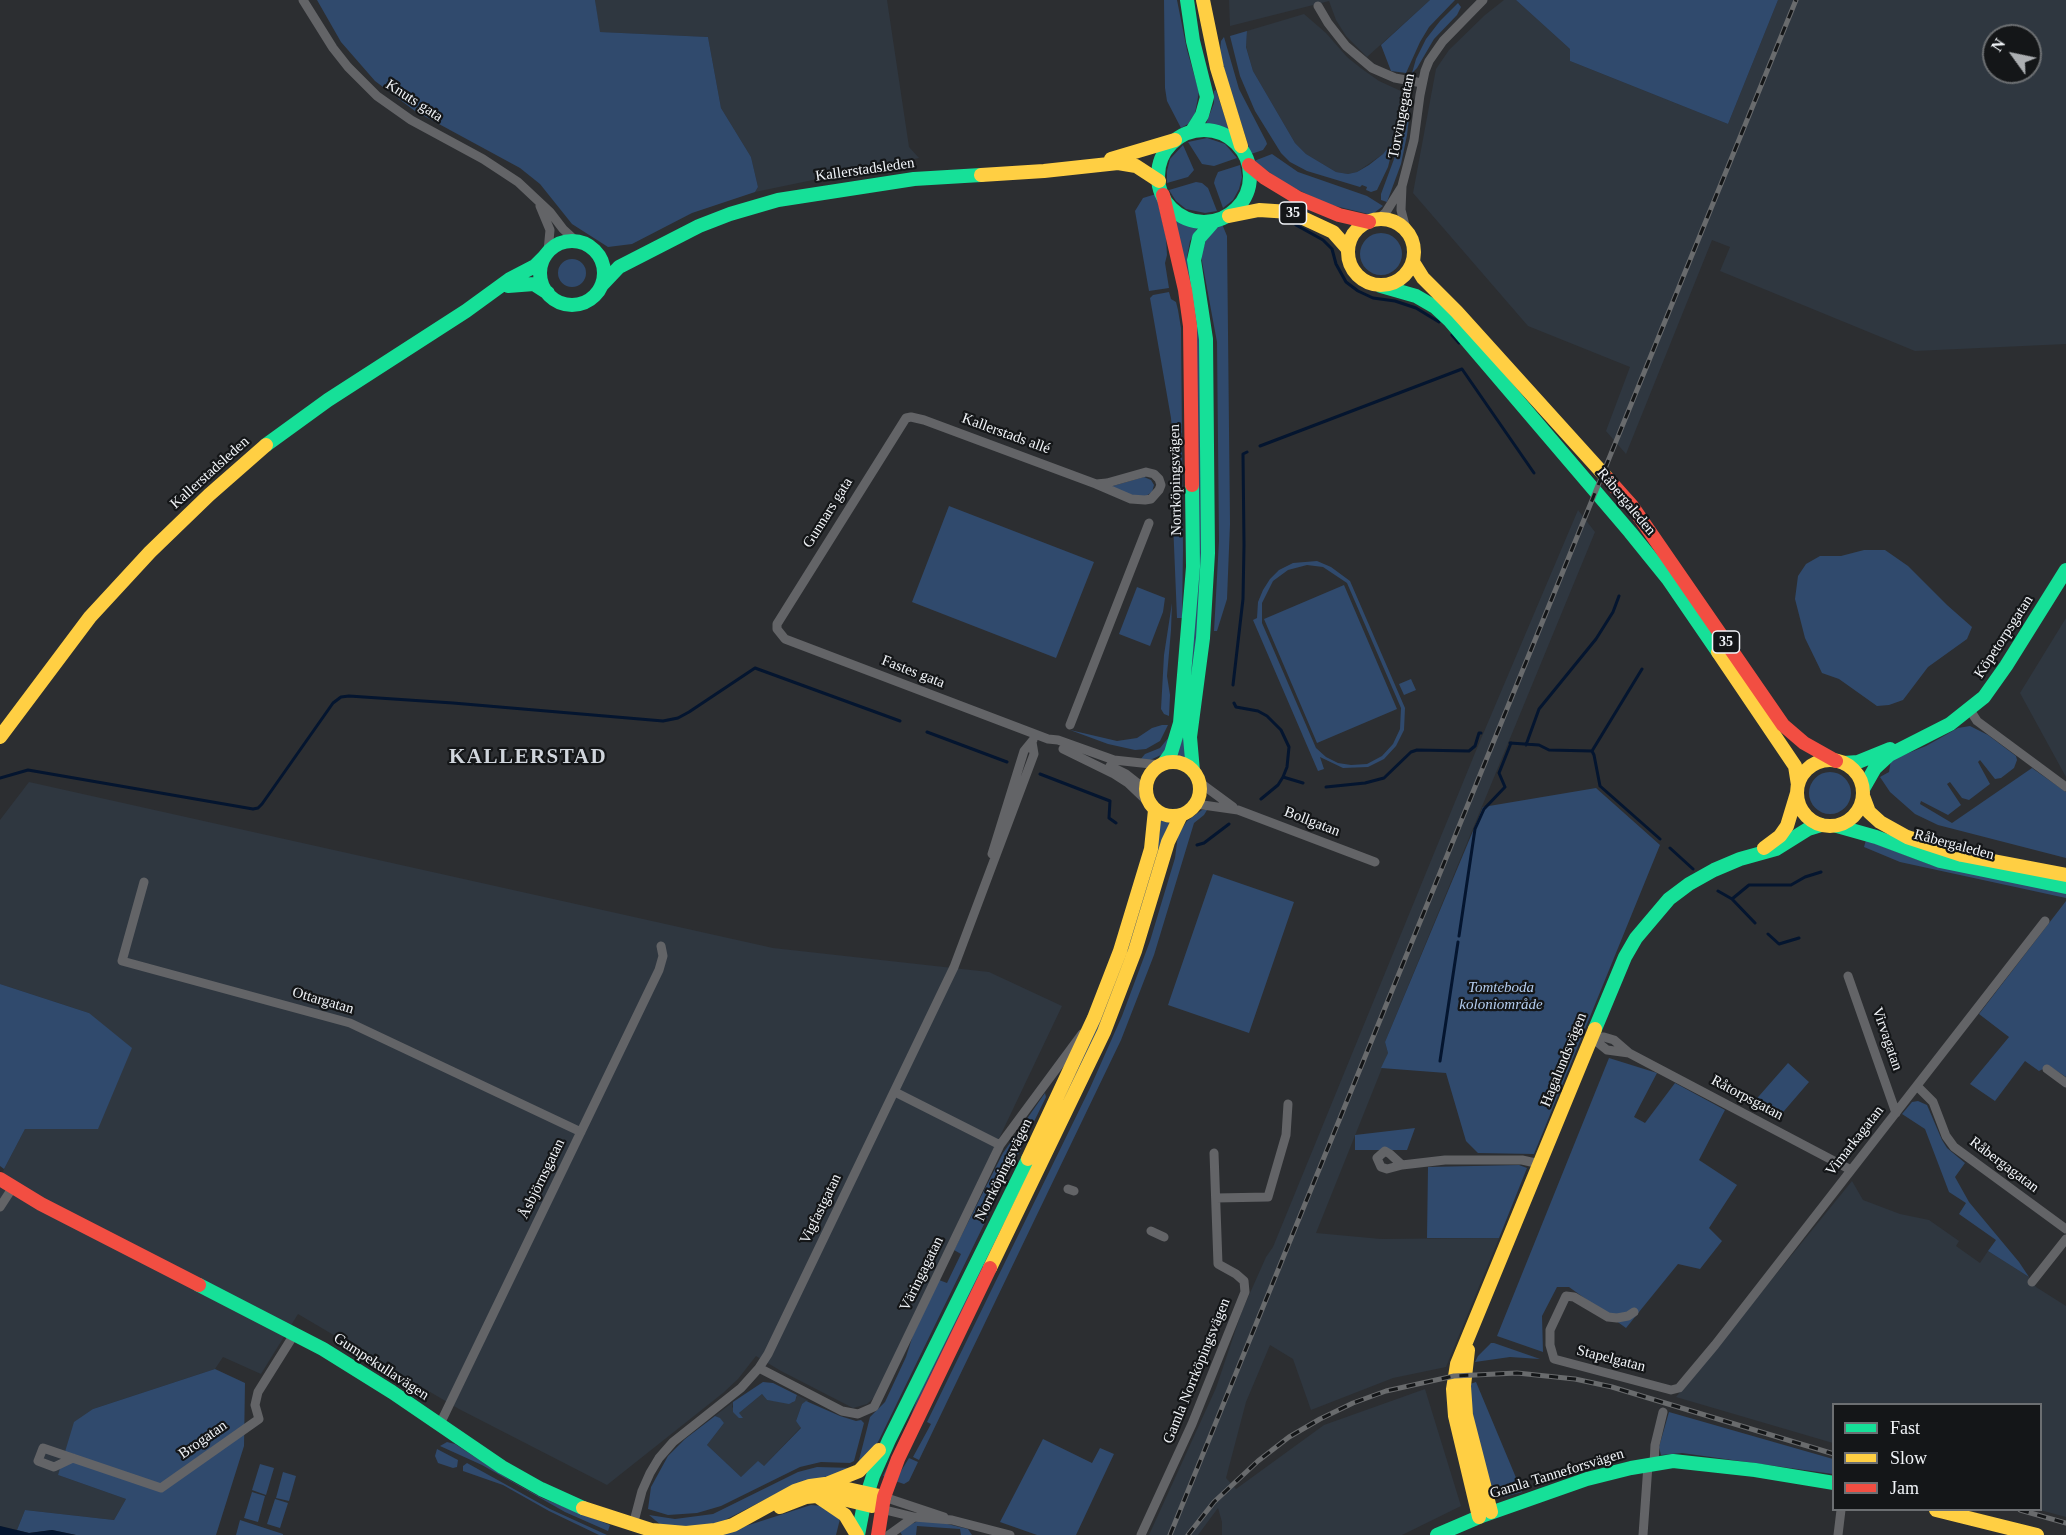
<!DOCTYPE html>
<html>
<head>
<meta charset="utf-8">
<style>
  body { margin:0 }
  #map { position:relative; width:2066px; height:1535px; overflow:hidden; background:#2c2e31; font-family:Georgia,serif }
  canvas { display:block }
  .legend { position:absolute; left:1832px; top:1403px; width:210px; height:108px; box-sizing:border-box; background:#141618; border:2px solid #6c6f72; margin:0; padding:8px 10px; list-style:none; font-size:18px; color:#f1f4f8 }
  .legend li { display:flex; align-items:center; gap:12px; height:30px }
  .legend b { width:30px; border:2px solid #6c6f72 }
  .north { position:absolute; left:1982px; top:24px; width:60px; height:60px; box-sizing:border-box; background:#141618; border:2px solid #6c6f72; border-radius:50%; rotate:303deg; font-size:16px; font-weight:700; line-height:24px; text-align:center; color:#f1f4f8 }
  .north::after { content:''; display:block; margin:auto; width:21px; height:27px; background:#acafb2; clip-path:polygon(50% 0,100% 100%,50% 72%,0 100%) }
</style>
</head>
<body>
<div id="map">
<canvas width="2066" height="1535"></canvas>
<ul class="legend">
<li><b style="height:8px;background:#16e098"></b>Fast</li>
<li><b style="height:8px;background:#ffcf43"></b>Slow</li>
<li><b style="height:8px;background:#f24e42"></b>Jam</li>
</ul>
<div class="north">N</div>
</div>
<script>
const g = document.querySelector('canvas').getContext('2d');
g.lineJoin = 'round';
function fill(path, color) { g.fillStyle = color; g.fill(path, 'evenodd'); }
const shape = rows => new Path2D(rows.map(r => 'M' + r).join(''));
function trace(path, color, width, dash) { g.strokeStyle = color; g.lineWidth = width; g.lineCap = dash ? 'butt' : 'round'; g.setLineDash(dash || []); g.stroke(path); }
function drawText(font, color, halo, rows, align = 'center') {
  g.font = font + ' Georgia,serif'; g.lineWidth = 4.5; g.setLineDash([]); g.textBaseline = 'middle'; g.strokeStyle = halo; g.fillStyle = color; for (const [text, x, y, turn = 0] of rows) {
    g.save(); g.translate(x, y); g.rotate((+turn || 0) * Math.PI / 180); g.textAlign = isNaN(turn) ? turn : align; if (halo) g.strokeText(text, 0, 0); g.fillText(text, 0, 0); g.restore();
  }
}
const built = shape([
  [595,0,887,0,909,147,919,158,755,192,758,187,751,157,721,108,708,37,599,32],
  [1229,0,1430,0,1367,57,1346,36,1336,20,1329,1,1230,26],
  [1504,0,1516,0,1570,49,1570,61,1728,124,1778,0,2066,0,2066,344,1915,351,1720,271,1730,247,1712,240,1626,454,1606,431,1630,367,1528,326,1413,193,1436,69,1449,50,1485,15],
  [1994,36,2030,36,2030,72,1994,72],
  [1304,14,1326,33,1347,57,1362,69,1379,81,1403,92,1395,139,1383,154,1357,172,1348,174,1336,172,1306,154,1295,143,1253,71,1246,46,1247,31],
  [1578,510,1595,532,1385,1042,1388,1053,1316,1233,1381,1239,1499,1238,1446,1367,1393,1378,1311,1410,1293,1359,1270,1345,1246,1402,1226,1478,1236,1489,1324,1425,1425,1389,1461,1506,1402,1535,1222,1535,1222,1522,1218,1508,1198,1535,1149,1535,1216,1388,1242,1311,1266,1257,1273,1247,1475,753],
  [2066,618,2066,777,2020,693],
  [29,782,773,948,989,972,1062,1006,877,1395,867,1404,853,1408,781,1371,756,1356,738,1379,723,1393,607,1485,459,1409,298,1314,261,1374,223,1357,215,1369,93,1409,58,1475,126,1499,114,1520,25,1510,17,1530,0,1526,0,1181,4,1169,25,1129,98,1129,89,1013,0,984,0,820],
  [1852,1181,1863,1200,1900,1214,1929,1220,1959,1241,1956,1246,1980,1263,1988,1251,2029,1277,2036,1287,2066,1306,2066,1517,2040,1510,2040,1404,1834,1404,1833,1443,1676,1397],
  [762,1394,767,1400,789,1403,792,1403,797,1397,797,1395,809,1401,802,1404,796,1421,801,1427,764,1466,747,1472,741,1477,707,1445,724,1423,717,1417,715,1416,733,1402,732,1407,739,1413]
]);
const green = shape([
  [317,0,595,0,600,32,708,37,721,108,751,157,758,187,755,192,692,213,632,244,608,247,572,224,540,184,520,168,415,111,375,81,341,42],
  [1164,0,1177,0,1187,50,1199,92,1195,113,1188,124,1181,128,1167,101,1165,88],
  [1430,0,1455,0,1429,27,1420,42,1406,73,1391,71,1381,45],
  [1516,0,1778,0,1728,124,1570,61,1570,49],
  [1458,3,1461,7,1457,15,1434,39,1417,68,1412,73,1416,59,1426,39,1440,21],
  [1247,31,1246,47,1253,71,1295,143,1306,154,1336,172,1348,174,1357,172,1369,165,1383,154,1395,139,1388,167,1377,190,1371,192,1366,190,1367,187,1362,185,1360,187,1307,171,1290,162,1281,153,1255,111,1240,76,1230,36],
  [1224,37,1239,89,1266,141,1267,144,1263,150,1251,154,1227,79,1220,53,1221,41],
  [1216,90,1229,129,1206,124,1214,103,1214,91],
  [1407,92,1411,102,1407,135,1401,164,1387,202,1381,200,1381,194,1397,151],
  [1207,138,1225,144,1237,158,1214,166,1202,164,1188,142],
  [1183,145,1194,170,1188,177,1167,183,1167,171,1170,159],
  [1272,154,1298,172,1367,196,1383,206,1374,213,1368,214,1327,204,1284,183,1254,161],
  [1240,165,1242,177,1239,189,1233,200,1223,208,1214,183,1215,179,1218,172],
  [1196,182,1202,183,1208,188,1217,211,1205,213,1186,209,1176,201,1169,190],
  [1156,194,1166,237,1167,255,1165,263,1169,288,1149,291,1135,211,1143,198],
  [1174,217,1185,225,1198,227,1190,241,1187,257,1200,328,1202,579,1186,758,1176,755,1183,736,1196,354],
  [1222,224,1227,236,1230,524,1227,599,1217,631,1214,631,1219,541,1217,342,1201,256,1206,240,1212,232],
  '1360 254a21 21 0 1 1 42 0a21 21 0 1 1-42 0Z',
  '558 273a14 14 0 1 1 28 0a14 14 0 1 1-28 0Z',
  [1169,292,1171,299,1176,302,1178,310,1181,328,1183,550,1182,618,1177,618,1173,522,1174,451,1171,418,1150,298,1153,295],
  [1144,477,1151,480,1154,485,1152,492,1146,496,1138,497,1109,487],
  [949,506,1094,562,1056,658,912,602],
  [1864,550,1885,550,1908,566,1947,605,1972,627,1967,639,1928,667,1903,700,1889,705,1877,706,1839,679,1822,673,1805,638,1795,599,1798,576,1806,564,1820,556,1841,556],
  [1317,561,1331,567,1350,581,1405,708,1404,730,1396,746,1384,759,1368,767,1343,768,1320,757,1324,769,1318,771,1253,620,1257,618,1258,602,1263,590,1270,579,1279,570,1293,563],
  [1307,565,1323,567,1347,583,1401,708,1400,729,1393,744,1382,756,1367,764,1351,765,1338,763,1326,757,1316,748,1262,623,1262,603,1273,581,1288,570],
  [1344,585,1397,709,1317,743,1264,619],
  [1137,587,1165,598,1163,612,1150,646,1119,634],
  [1172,603,1171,630,1167,676,1170,695,1169,716,1164,714,1161,709,1164,655],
  [1411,679,1416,690,1404,695,1399,684],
  [1162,725,1168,725,1160,741,1146,749,1135,750,1108,744,1070,730,1117,741,1137,738,1152,728],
  [1970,726,1988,735,2016,756,2017,760,2014,768,2001,778,1995,779,1980,760,1978,762,1990,784,1969,800,1962,798,1950,782,1947,784,1961,805,1948,815,1921,801,1920,804,1952,823,2032,768,2066,792,2066,858,1938,825,1915,814,1890,792,1880,777,1889,772,1891,760,1926,746,1958,728],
  [1169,737,1168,747,1161,755,1150,760,1140,760,1145,754,1160,748],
  '1809 793a21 21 0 1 1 42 0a21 21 0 1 1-42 0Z',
  [1596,788,1660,845,1534,1154,1478,1153,1466,1141,1446,1073,1381,1068,1388,1053,1385,1042,1483,807],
  [1202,810,1207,810,1204,815,1194,823,1154,955,1121,1040,919,1460,913,1457,931,1424,927,1422,1090,1088,1122,1016,1150,941,1175,858,1178,835,1187,821],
  [1160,820,1170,822,1134,938,1087,1060,886,1477,883,1476,910,1418,926,1375,1063,1100,1154,861,1160,831],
  [1866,840,1931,865,2066,893,2066,898,1900,862,1864,847],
  [1213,874,1294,902,1249,1033,1168,1005],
  [2066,901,2066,1077,2049,1066,2039,1071,2025,1061,1995,1101,1970,1084,2009,1037,1979,1014],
  [0,984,89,1013,132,1048,98,1129,25,1129,4,1169,0,1166],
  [1609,1058,1657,1073,1634,1117,1645,1123,1675,1083,1725,1110,1699,1160,1737,1185,1709,1228,1722,1241,1700,1269,1678,1264,1626,1328,1569,1287,1557,1287,1542,1316,1543,1352,1497,1336],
  [1788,1063,1809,1082,1778,1118,1752,1104],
  [1045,1093,1046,1097,879,1440,874,1449,858,1464,870,1417,885,1402,906,1357,913,1335,939,1280,947,1283,961,1254,954,1250,1003,1153],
  [1918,1101,1927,1105,1942,1140,1947,1148,1965,1163,1955,1177,1969,1202,2019,1262,2029,1277,1988,1251,1996,1240,1959,1214,1966,1203,1949,1192,1925,1129,1902,1114,1912,1102],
  [1415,1128,1407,1150,1355,1150,1355,1135],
  [1519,1165,1527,1168,1499,1238,1427,1238,1428,1167],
  [1491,1343,1494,1343,1540,1359,1510,1357,1475,1362,1478,1356],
  [215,1369,245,1383,244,1446,216,1535,76,1535,52,1530,29,1533,17,1530,25,1510,114,1520,126,1499,58,1475,74,1422,93,1409],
  [763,1382,773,1383,797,1395,795,1401,789,1404,767,1400,762,1394,739,1413,743,1418,739,1418,733,1412,733,1402],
  [1476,1382,1522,1492,1504,1497,1499,1496,1491,1489,1474,1421,1470,1397,1470,1384],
  [806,1401,840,1416,856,1421,861,1420,864,1423,854,1461,850,1463,821,1462,800,1467,721,1506,697,1513,668,1515,648,1509,651,1487,668,1456,685,1439,715,1416,720,1418,724,1423,707,1445,741,1477,758,1461,764,1466,801,1428,796,1421,802,1404],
  [1669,1412,1833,1459,1833,1474,1682,1453,1661,1455,1659,1447],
  [1043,1439,1092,1463,1100,1448,1114,1454,1076,1535,1037,1535,1000,1522],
  [447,1442,455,1444,513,1482,542,1498,610,1525,608,1531,565,1512,482,1465,440,1446],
  [437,1449,458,1460,457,1467,453,1468,438,1463,435,1456],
  [909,1458,918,1462,909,1481,904,1484,895,1481],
  [467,1463,550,1509,607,1535,599,1535,549,1511,503,1485,463,1471,463,1466],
  [260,1464,274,1468,266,1495,252,1490],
  [817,1467,853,1468,774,1495,719,1523,694,1527,661,1525,649,1515,675,1519,713,1514,798,1472],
  [283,1472,296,1476,289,1501,276,1498],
  [252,1492,265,1496,258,1522,244,1518],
  [275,1499,288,1503,280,1528,267,1524],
  [811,1505,822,1506,840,1519,836,1535,718,1535],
  [240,1520,283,1534,283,1535,236,1535],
  [918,1521,939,1522,968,1529,972,1535,961,1535,960,1529,917,1526,916,1535,902,1535,899,1530]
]);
const water = shape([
  [0,1526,29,1533,52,1530,76,1535,0,1535]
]);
const stream = shape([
  [1296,225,1323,240,1332,249,1336,264,1346,282,1358,291,1373,298,1395,301,1416,308,1439,322],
  [1452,335,1459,343],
  [1260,446,1462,369,1534,473],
  [1233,685,1243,599,1244,545,1243,454,1247,452],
  [1234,703,1236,707,1258,711,1267,716,1281,730,1289,747,1287,767,1283,777],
  [927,732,1007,762],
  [1510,743,1539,745,1549,750,1592,751,1594,755,1600,786,1660,839],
  [1526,745,1539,709,1596,639,1613,612,1619,596],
  [1592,751,1642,669],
  [1040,774,1110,801,1109,818,1116,823],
  [0,778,28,770,253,809,258,808,262,804,333,703,341,697,349,696,453,703,663,721,678,718,689,712,755,668,900,721],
  [1326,787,1365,783,1384,778,1411,752,1417,750,1469,751,1475,746,1479,733,1481,733],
  [1261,799,1278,785,1283,777,1303,783],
  [1197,845,1204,843,1229,824],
  [1670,848,1693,869],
  [1718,891,1732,899,1755,923],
  [1732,899,1749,885,1791,885,1805,877,1821,872],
  [1768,934,1779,944,1799,938],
  [1459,936,1475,829,1484,809,1505,787,1499,773,1511,743],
  [1440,1061,1458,942]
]);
const street = shape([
  [303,0,333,48,348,67,377,96,411,120,483,159,518,182,550,212,563,229,576,241],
  [1318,6,1328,23,1346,46,1372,68,1395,78,1422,83],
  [540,206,550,230,548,251],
  [1377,220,1386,212,1401,188],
  [1407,233,1401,210,1402,186,1414,140,1420,95,1425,71,1429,61,1443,41,1483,0],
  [1096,484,1107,483,1146,472,1154,474,1159,479,1161,485,1159,490,1151,499,1145,500,1131,499,1096,484,924,420,911,417,906,418,777,624,777,629,785,639,1048,739,1058,740,1114,760,1160,765],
  [1970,710,1977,721,2066,787],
  [1070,725,1149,523],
  [1063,749,1114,774,1128,783,1149,803],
  [1110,766,1126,774,1145,789],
  [1199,782,1233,807],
  [1196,804,1238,810,1375,862],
  [992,854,1024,751,1033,740],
  [144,882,122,961,350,1023,581,1132],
  [1848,976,1896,1113],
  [1591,1037,1604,1037,1614,1040,1629,1053,1851,1170],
  [1591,1037,1607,1050,1629,1053],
  [2047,1069,2066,1083],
  [1917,1086,1933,1102,1946,1136,1954,1147,2066,1229],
  [895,1092,1000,1145],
  [1402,1165,1387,1169,1381,1167,1377,1158,1385,1151,1390,1154,1402,1165,1445,1160,1522,1160,1540,1164],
  [1068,1189,1074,1191],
  [1216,1198,1268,1197,1286,1135,1288,1104],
  [0,1207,13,1187],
  [1151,1231,1164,1237],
  [2032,1282,2066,1239],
  [1634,1312,1628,1316,1617,1318,1608,1317,1574,1297,1566,1296,1550,1330,1550,1345,1554,1359,1671,1390,1679,1388,1715,1345,2045,921],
  [759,1368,842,1411,858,1414,874,1407,1000,1145,1082,1034],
  [440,1424,659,970,663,956,661,946],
  [73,1458,54,1467,38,1461,43,1448,161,1488,259,1419,255,1405,258,1392,295,1333],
  [1654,1464,1655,1445,1663,1412],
  [884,1497,944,1517],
  [881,1509,914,1517,952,1520,1010,1535],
  [633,1525,642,1491,650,1473,659,1458,673,1442,741,1388,759,1368,768,1354,954,967,1034,754,1032,742],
  [889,1535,914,1517],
  [1141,1535,1192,1424,1245,1292,1244,1281,1236,1274,1218,1264,1214,1153],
  [1643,1535,1648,1465],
  [1838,1535,1841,1510]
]);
const fast = shape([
  [1187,0,1193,41,1207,97,1202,115,1192,131],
  '1158 176a46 46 0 1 1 92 0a46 46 0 1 1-92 0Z',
  '540 273a32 32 0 1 1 64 0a32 32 0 1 1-64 0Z',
  [508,286,534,284,548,293],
  [601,286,619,267,699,226,730,214,778,200,914,179,981,175],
  [1381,286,1416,296,1435,307,1450,321,1630,532,1668,579,1718,652],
  [266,445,328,400,466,311,510,279,535,266,545,256],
  [1164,763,1171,753,1180,723,1193,567,1192,485],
  [1844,763,1858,762,1890,749],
  [1193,771,1190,737,1203,638,1208,553,1206,339,1194,260,1199,238,1214,221],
  [1863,789,1875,768,1889,755,1950,724,1984,697,2006,666,2066,570],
  [1837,826,1876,837,1940,861,2066,887],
  [1595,1029,1625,957,1636,938,1669,899,1689,884,1714,870,1740,859,1776,849,1808,829,1821,825],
  [199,1285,323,1349,392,1392,502,1467,541,1489,583,1508],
  [858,1535,864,1504,873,1476,889,1440,1028,1159],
  [1437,1535,1479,1517,1587,1479,1631,1468,1673,1461,1755,1470,1834,1483]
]);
const slow = shape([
  [1203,0,1217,68,1241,146],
  [1111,159,1175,140],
  [981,175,1044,171,1118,163,1136,166,1159,181],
  [1229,216,1259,210,1290,212,1333,232,1348,249],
  '1348 252a33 33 0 1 1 66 0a33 33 0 1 1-66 0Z',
  [1413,262,1423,278,1457,312,1607,478],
  [1718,652,1795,766,1798,785],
  [0,737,90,617,150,552,209,495,266,445],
  '1797 793a33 33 0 1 1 66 0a33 33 0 1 1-66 0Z',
  '1146 789a27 27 0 1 1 54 0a27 27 0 1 1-54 0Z',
  [1863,796,1869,812,1880,822,1907,837,1962,855,2066,875],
  [1764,848,1780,836,1787,826,1797,793],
  [1028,1159,1094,1018,1120,951,1151,849,1155,810],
  [990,1268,1104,1032,1135,951,1168,842,1181,815],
  [1468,1350,1464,1386,1466,1415,1491,1512],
  [829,1483,859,1471,879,1450],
  [817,1496,845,1515,857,1535],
  [780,1507,806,1497,826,1495,872,1506],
  [583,1508,651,1530,686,1533,715,1530,733,1525,795,1491,810,1486,825,1484,884,1497],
  [1936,1510,2037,1535],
  [1479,1517,1455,1416,1453,1389,1457,1364,1595,1029]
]);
const jam = shape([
  [1249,165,1265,178,1298,198,1339,215,1369,222],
  [1163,195,1185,290,1190,326,1192,485],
  [1607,478,1632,506,1783,725,1804,743,1836,761],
  [0,1179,41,1204,199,1285],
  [878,1535,884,1497,898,1459,990,1268]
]);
const rail = shape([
  [2020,1510,2066,1523],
  [1170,1535,1796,0],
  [1188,1535,1214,1502,1258,1461,1289,1437,1320,1419,1353,1403,1386,1391,1454,1376,1517,1373,1575,1379,1612,1387,1834,1454]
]);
const shields = [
  [1293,213,27],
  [1726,642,27]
];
const shieldNames = [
  ["35",1293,213],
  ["35",1726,642]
];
const streetNames = [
  ["Knuts gata",414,101,33],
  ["Torvingegatan",1402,116,-79],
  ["Kallerstadsleden",865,170,-8],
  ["Kallerstads allé",1006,434,20],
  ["Kallerstadsleden",210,473,-42],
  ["Norrköpingsvägen",1176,480,-91],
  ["Råbergaleden",1626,502,50],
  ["Gunnars gata",828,513,-58],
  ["Köpetorpsgatan",2004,637,-57],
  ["Fastes gata",913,672,21],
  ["Bollgatan",1312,822,21],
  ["Råbergaleden",1954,845,15],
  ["Ottargatan",323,1001,16],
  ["Virvagatan",1887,1039,71],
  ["Hagalundsvägen",1564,1060,-68],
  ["Råtorpsgatan",1747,1098,28],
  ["Vimarkagatan",1855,1141,-52],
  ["Råbergagatan",2004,1165,37],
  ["Norrköpingsvägen",1004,1170,-64],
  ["Åsbjörnsgatan",542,1179,-64],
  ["Vigfastgatan",821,1209,-64],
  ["Väringagatan",922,1274,-64],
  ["Stapelgatan",1611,1359,14],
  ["Gumpekullavägen",381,1367,33],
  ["Gamla Norrköpingsvägen",1197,1371,-68],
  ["Brogatan",203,1440,-35],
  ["Gamla Tanneforsvägen",1557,1474,-17]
];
const parkNames = [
  ["Tomteboda",1501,988],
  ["koloniområde",1501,1005]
];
const districtNames = [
  ["KALLERSTAD",528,758]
];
fill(built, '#2f3740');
fill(green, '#304a6d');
fill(water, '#04152f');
trace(stream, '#04152f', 3);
trace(street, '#636467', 9);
trace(fast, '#16e098', 14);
trace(slow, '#ffcf43', 14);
trace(jam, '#f24e42', 14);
trace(rail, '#696b6d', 5);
trace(rail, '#141618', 3, [9]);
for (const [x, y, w] of shields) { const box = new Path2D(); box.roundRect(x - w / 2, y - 11, w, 22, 4.5); g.fillStyle = '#141618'; g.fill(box); trace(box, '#f1f4f8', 1.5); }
drawText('bold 14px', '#f1f4f8', null, shieldNames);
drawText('15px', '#f1f4f8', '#141618', streetNames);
drawText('italic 15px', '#b4cdef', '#141618', parkNames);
g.letterSpacing = '1.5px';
drawText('bold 21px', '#d0d5dc', '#141618', districtNames);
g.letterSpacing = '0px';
</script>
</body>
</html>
